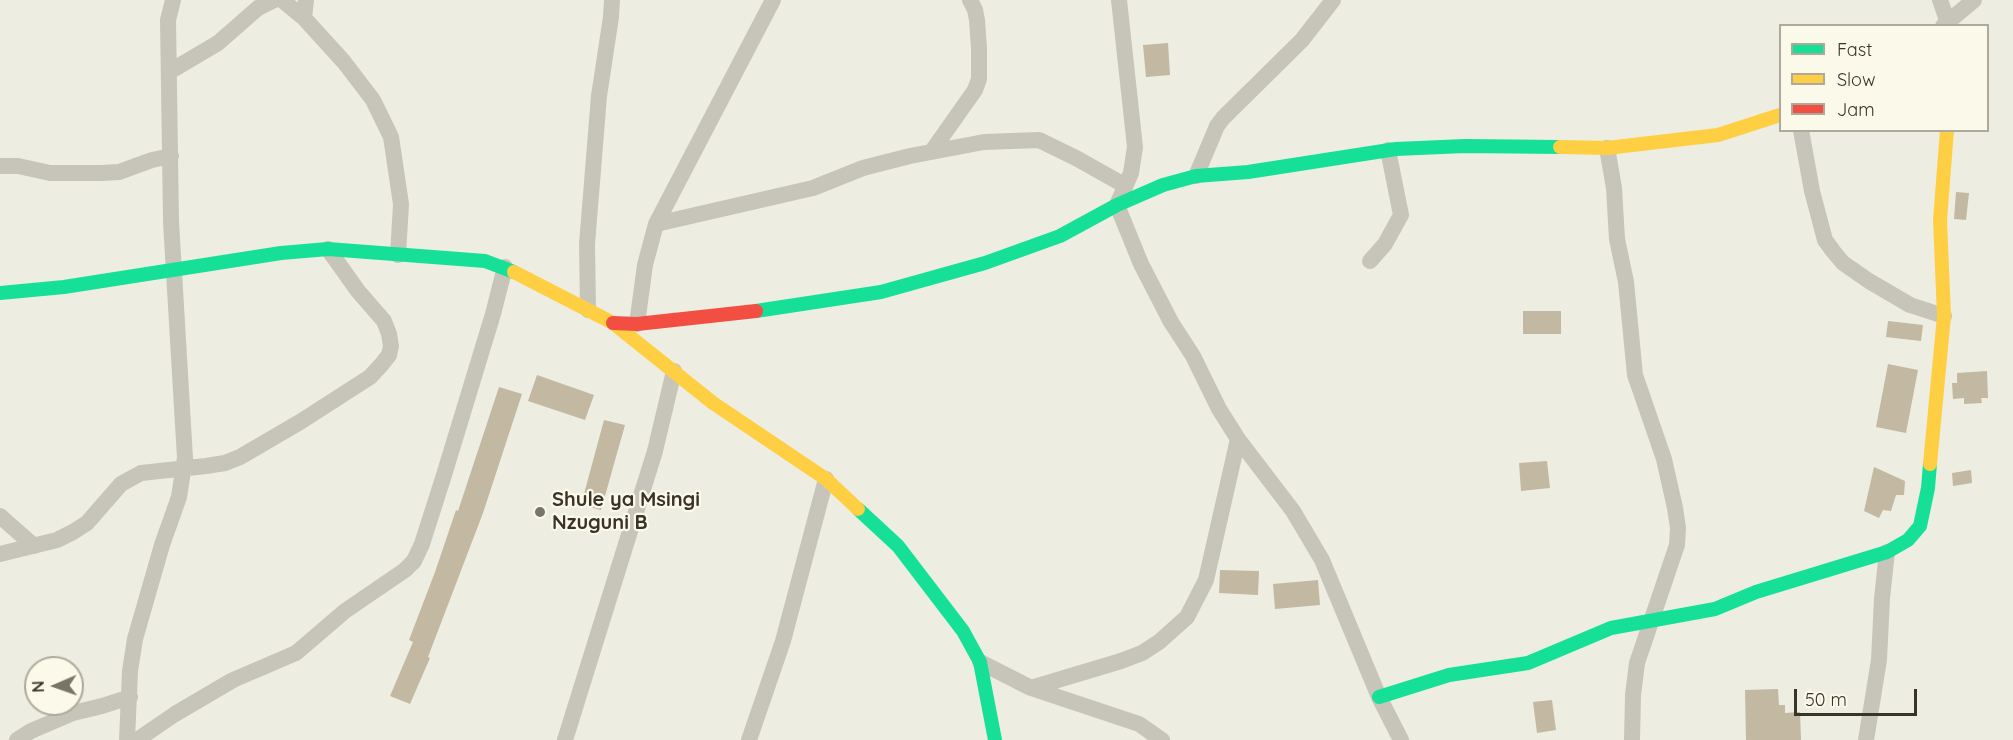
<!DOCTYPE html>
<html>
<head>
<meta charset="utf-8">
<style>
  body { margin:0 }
  #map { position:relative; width:2013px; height:740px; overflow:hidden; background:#eeede1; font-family:Quicksand,sans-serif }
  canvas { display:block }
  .legend { position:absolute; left:1779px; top:24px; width:210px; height:108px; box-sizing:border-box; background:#fbf9e9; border:2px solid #adaa9c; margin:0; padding:8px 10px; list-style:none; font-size:18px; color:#393328 }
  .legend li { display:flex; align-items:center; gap:12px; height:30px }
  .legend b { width:30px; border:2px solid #adaa9c }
  .north { position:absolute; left:24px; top:656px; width:60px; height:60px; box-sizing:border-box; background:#fbf9e9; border:2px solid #adaa9c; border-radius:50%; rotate:268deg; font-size:16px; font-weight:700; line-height:24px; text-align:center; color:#393328 }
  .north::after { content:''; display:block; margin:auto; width:21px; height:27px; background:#787469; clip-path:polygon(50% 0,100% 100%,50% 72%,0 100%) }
  .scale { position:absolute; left:1794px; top:689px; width:123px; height:27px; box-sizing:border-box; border:3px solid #393328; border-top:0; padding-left:8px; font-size:18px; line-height:21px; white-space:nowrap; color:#393328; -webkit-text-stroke:4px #fbf9e9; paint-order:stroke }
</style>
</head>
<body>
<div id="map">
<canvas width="2013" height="740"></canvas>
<ul class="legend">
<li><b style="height:8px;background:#16e098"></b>Fast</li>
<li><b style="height:8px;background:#ffcf43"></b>Slow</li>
<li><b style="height:8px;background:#f24e42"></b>Jam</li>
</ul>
<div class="north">N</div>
<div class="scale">50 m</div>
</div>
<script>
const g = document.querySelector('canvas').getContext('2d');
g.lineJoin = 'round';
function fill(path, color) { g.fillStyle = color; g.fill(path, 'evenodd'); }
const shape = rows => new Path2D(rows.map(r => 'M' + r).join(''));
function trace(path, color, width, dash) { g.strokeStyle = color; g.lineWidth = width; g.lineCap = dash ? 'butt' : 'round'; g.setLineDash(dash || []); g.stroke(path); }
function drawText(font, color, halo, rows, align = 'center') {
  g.font = font + ' Quicksand,sans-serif'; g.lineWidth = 4.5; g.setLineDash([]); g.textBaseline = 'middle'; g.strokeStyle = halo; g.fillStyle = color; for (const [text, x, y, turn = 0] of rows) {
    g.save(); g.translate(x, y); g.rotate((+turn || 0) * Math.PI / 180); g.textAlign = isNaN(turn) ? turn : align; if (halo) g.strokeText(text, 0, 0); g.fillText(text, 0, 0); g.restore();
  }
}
const building = shape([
  [1168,43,1170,75,1146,77,1143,45],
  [1956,192,1969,193,1966,220,1954,219],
  [1523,311,1561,311,1561,334,1523,334],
  [1888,321,1923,325,1921,341,1886,337],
  [1888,364,1918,370,1906,433,1876,427],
  [1987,371,1988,398,1981,398,1982,403,1964,404,1964,398,1953,399,1952,383,1957,383,1957,373],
  [537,375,594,395,585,420,528,401],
  [499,387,522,394,483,513,428,657,430,658,410,704,390,696,413,642,409,640,435,572,456,510,458,511],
  [604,420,625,425,601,510,581,505],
  [1547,461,1550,488,1521,491,1519,463],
  [1874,467,1905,481,1904,495,1896,495,1891,511,1883,510,1879,518,1864,511],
  [1971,470,1972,483,1953,486,1952,473],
  [1220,570,1259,571,1258,595,1219,593],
  [1318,580,1320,605,1275,609,1273,584],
  [1778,689,1779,705,1785,705,1785,713,1800,712,1801,740,1746,740,1745,690],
  [1552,700,1556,730,1537,733,1533,702]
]);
const street = shape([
  [282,0,304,18,344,62,373,100,391,137,401,204,398,255],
  [1119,0,1135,147,1131,173,1117,205,1141,264,1171,322,1193,356,1219,409,1238,439,1293,511,1322,560,1379,697,1401,740],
  [1940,0,1949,26],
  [304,18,306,0],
  [1943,26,1974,0],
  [169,72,218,43,258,8,274,0],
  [1801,130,1812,191,1825,240,1833,251,1843,263,1869,281,1910,305,1944,316],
  [1607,148,1614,188,1617,239,1626,282,1635,375,1664,459,1675,508,1678,528,1677,545,1637,663,1633,695,1632,740],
  [932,151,975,90,979,79,979,48,977,20,975,10,970,0],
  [0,166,18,166,50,173,101,173,119,172,152,160,171,156],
  [1196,176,1217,126,1223,118,1302,40,1333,0],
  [656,224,813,188,863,168,910,156,984,142,1039,140,1076,158,1124,185],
  [1370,261,1385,244,1401,215,1388,150],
  [588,310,587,244,599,96,611,17,612,0],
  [637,324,645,265,656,224,773,0],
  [0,516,34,546],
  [0,554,57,540,73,532,87,523,121,484,141,473,206,466,225,463,240,457,300,422,370,377,382,364,389,355,391,346,389,334,384,321,358,291,328,249],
  [980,662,1031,688,1139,724,1162,740],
  [1031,688,1121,661,1142,653,1159,642,1187,617,1206,580,1238,439],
  [17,740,31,731,73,713,102,706,130,697],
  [127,740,130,671,135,639,162,545,179,497,185,458,171,222,168,20,173,0],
  [137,740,175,714,233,680,296,653,345,611,405,570,414,561,422,544,444,475,493,314,505,267],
  [565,740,655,451,674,371],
  [749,740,783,641,826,479],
  [1866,740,1879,660,1882,598,1887,552]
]);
const fast = shape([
  [0,293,64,287,281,253,328,249,485,261,514,272],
  [756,311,881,292,985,263,1060,236,1117,205,1163,185,1196,176,1248,172,1396,149,1465,146,1560,147],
  [858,509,898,546,963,631,980,662,995,740],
  [1379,697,1449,675,1528,663,1611,628,1715,609,1756,592,1887,552,1908,540,1920,526,1928,488,1930,464]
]);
const slow = shape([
  [1560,147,1607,148,1718,135,1780,115],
  [514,272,613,323,713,403,826,479,858,509],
  [1930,464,1944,316,1940,220,1947,130]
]);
const jam = shape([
  [613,323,637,324,756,311]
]);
const markers = [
  [540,512,6,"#787469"]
];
const poiNames = [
  ["Shule ya Msingi",552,500],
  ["Nzuguni B",552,523]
];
fill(building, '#c3b8a2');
trace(street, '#c7c5ba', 16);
trace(fast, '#16e098', 14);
trace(slow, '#ffcf43', 14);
trace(jam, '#f24e42', 14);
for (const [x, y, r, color] of markers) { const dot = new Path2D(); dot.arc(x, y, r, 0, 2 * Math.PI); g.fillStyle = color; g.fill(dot); trace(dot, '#fbf9e9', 2); }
drawText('bold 20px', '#393328', '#fbf9e9', poiNames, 'left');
</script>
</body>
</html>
